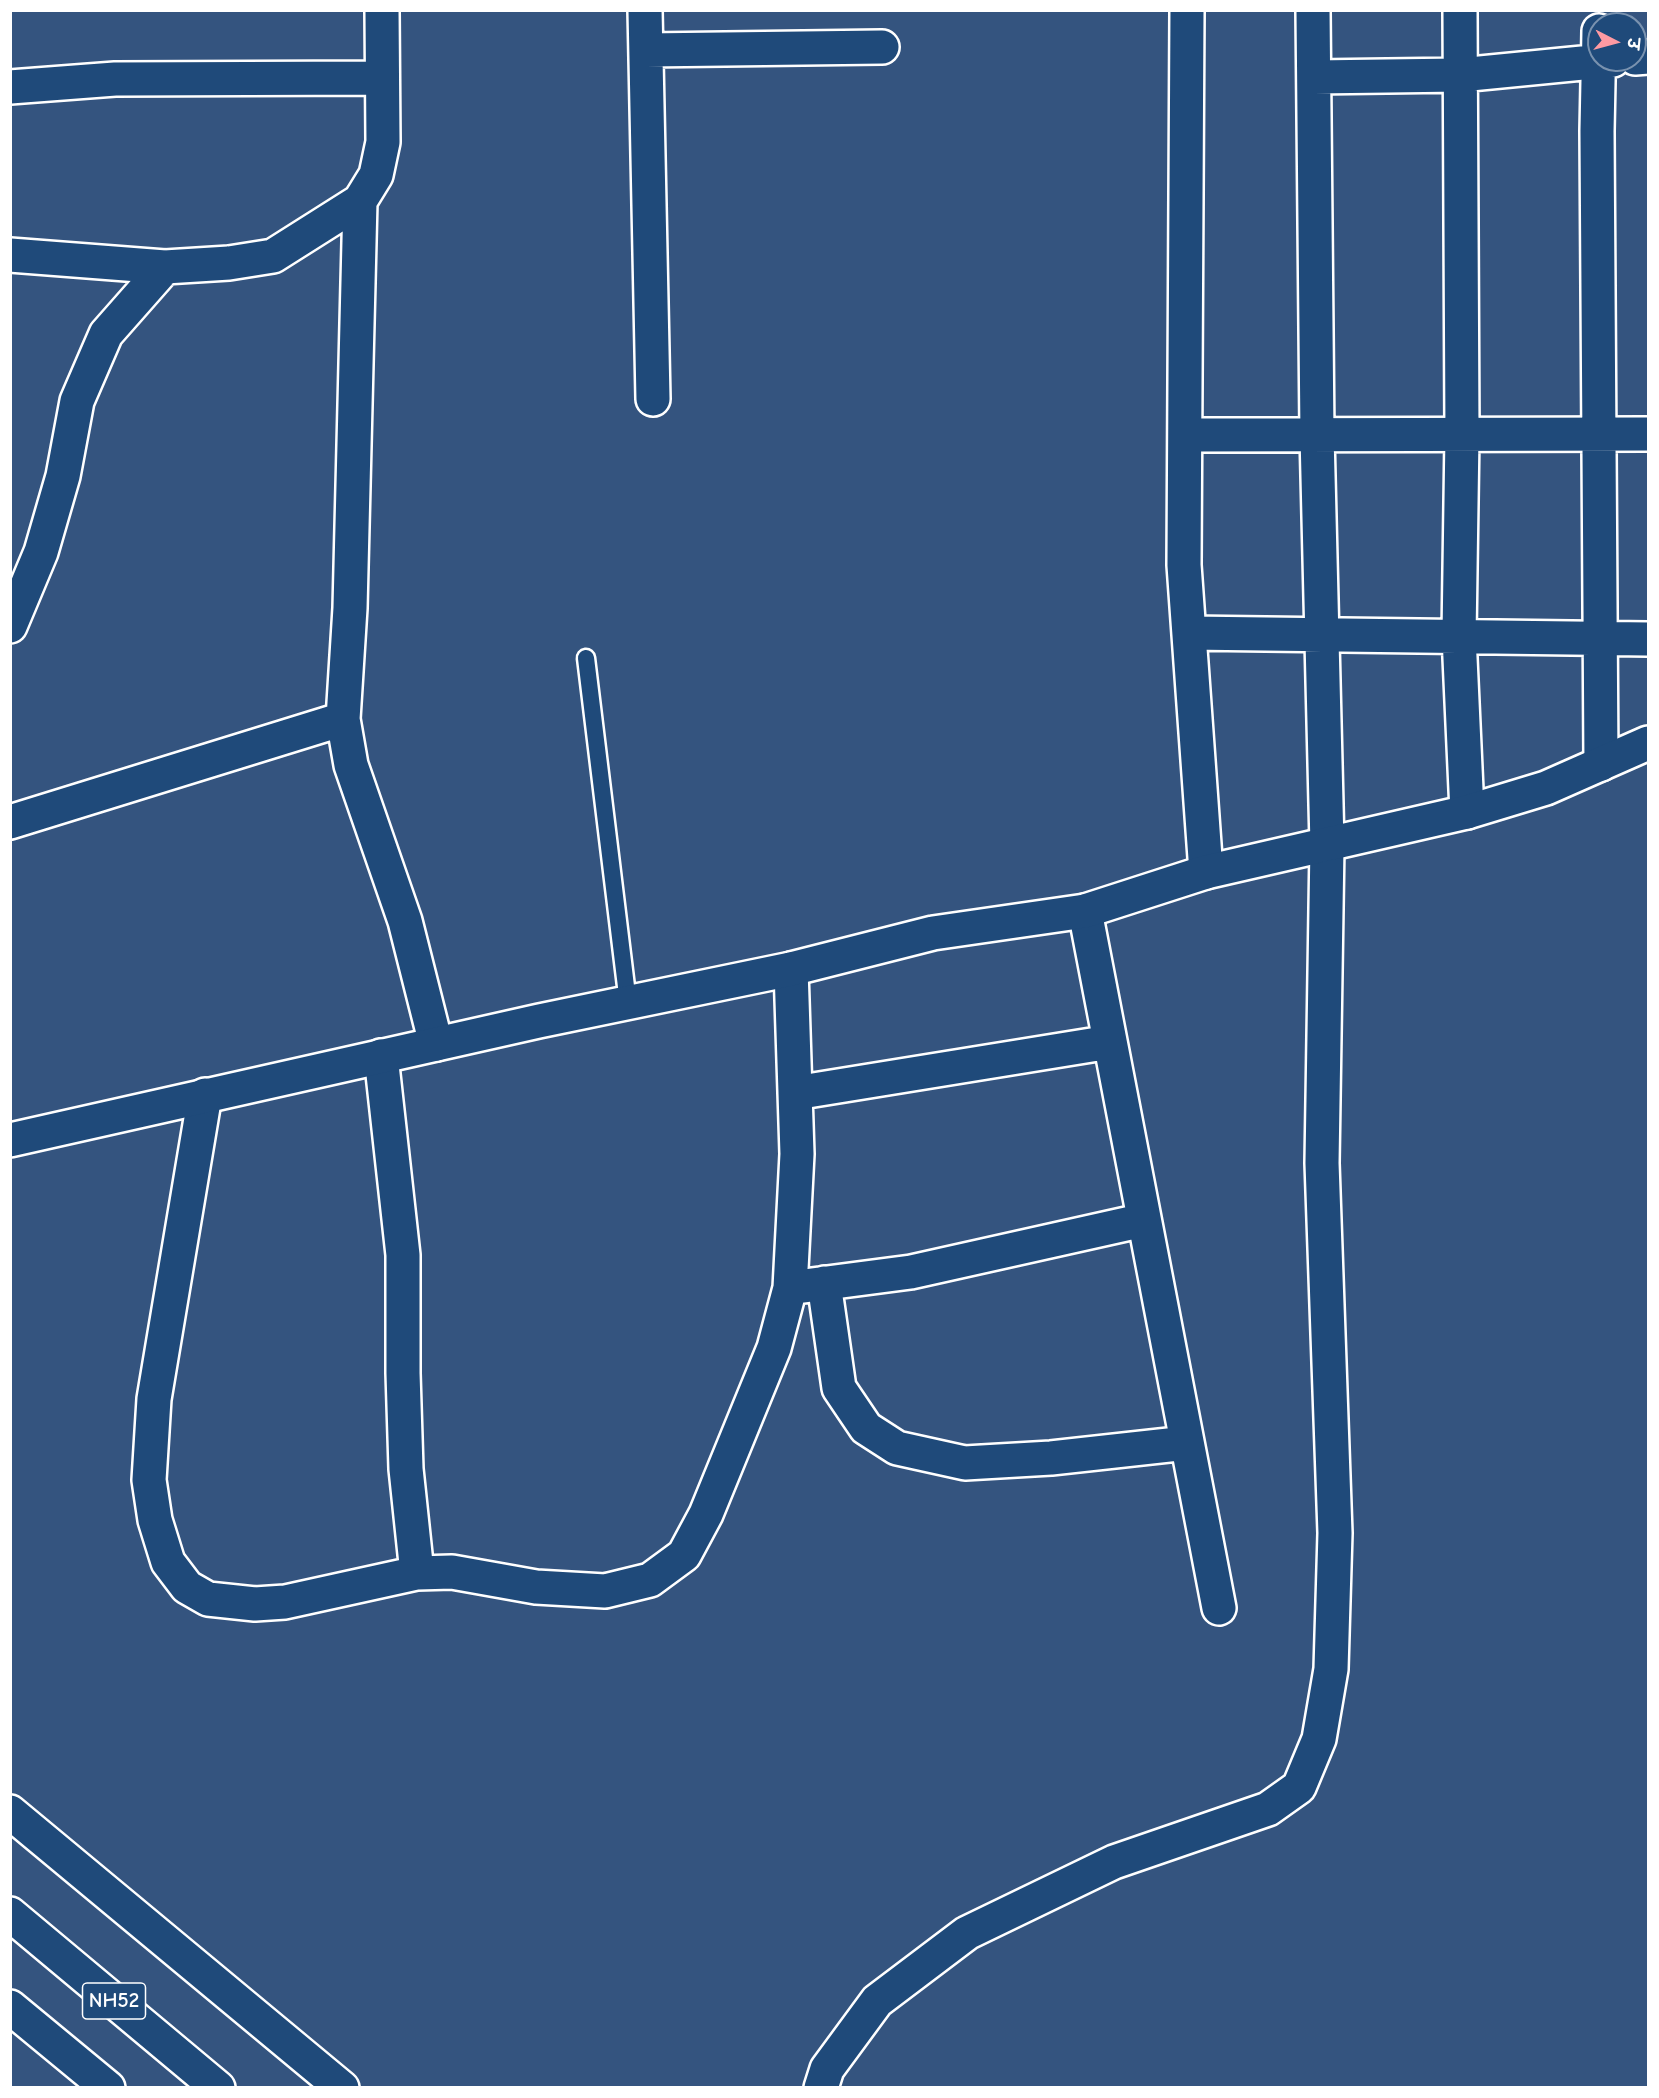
<!DOCTYPE html>
<html>
<head>
<meta charset="utf-8">
<style>
  body { margin:0 }
  #map { position:relative; width:1659px; height:2098px; overflow:hidden; background:#34547f; font-family:"Comic Neue","Playpen Sans Deva",sans-serif }
  canvas { display:block }
  .frame { position:absolute; inset:0; border:12px solid #fff; pointer-events:none }
  .north { position:absolute; left:1587px; top:12px; width:60px; height:60px; box-sizing:border-box; background:#1f4a7a; border:2px solid #7992af; border-radius:50%; rotate:96deg; font-size:16px; font-weight:700; line-height:24px; text-align:center; color:#fff }
  .north::after { content:''; display:block; margin:auto; width:21px; height:27px; background:#ff9aa2; clip-path:polygon(50% 0,100% 100%,50% 72%,0 100%) }
</style>
</head>
<body>
<div id="map">
<canvas width="1659" height="2098"></canvas>
<div class="frame"></div>
<div class="north">उ</div>
</div>
<script>
const g = document.querySelector('canvas').getContext('2d');
g.lineJoin = 'round';
const shape = rows => new Path2D(rows.map(r => 'M' + r).join(''));
function trace(path, color, width, dash) { g.strokeStyle = color; g.lineWidth = width; g.lineCap = dash ? 'butt' : 'round'; g.setLineDash(dash || []); g.stroke(path); }
function drawText(font, color, halo, rows, align = 'center') {
  g.font = font + ' "Comic Neue",sans-serif'; g.lineWidth = 5; g.setLineDash([]); g.textBaseline = 'middle'; g.strokeStyle = halo; g.fillStyle = color; for (const [text, x, y, turn = 0] of rows) {
    g.save(); g.translate(x, y); g.rotate((+turn || 0) * Math.PI / 180); g.textAlign = isNaN(turn) ? turn : align; if (halo) g.strokeText(text, 0, 0); g.fillText(text, 0, 0); g.restore();
  }
}
const service = shape([
  [586,658,628,1003]
]);
const minor = shape([
  [645,10,653,399],
  [1187,10,1184,565,1206,872],
  [1460,10,1462,435,1459,636,1467,812],
  [1599,31,1597,131,1601,764],
  [646,50,882,47],
  [1635,58,1648,57],
  [1314,77,1460,75,1613,60],
  [10,87,115,79,381,78],
  [360,201,350,608,343,719,351,765,405,921,436,1044],
  [10,255,165,267,229,263,273,256,360,201,376,175,383,142,382,10],
  [1185,435,1648,434],
  [10,626,41,552,63,476,77,401,106,334,165,267],
  [1189,633,1648,639],
  [10,822,343,719],
  [1085,911,1219,1608],
  [381,1056,403,1255,403,1373,406,1469,417,1573],
  [795,1093,1110,1042],
  [205,1095,154,1399,149,1480,155,1520,168,1562,187,1587,208,1599,255,1604,285,1602,417,1573,452,1572,536,1587,605,1591,650,1580,684,1555,706,1514,774,1348,790,1288,797,1154,791,969],
  [824,1283,839,1388,866,1428,897,1448,965,1463,1051,1458,1187,1443],
  [804,1286,911,1272,1144,1220],
  [821,2088,827,2069,877,2001,967,1933,1114,1862,1268,1809,1299,1787,1319,1739,1331,1669,1335,1533,1322,1163,1327,845,1317,435,1313,10]
]);
const tertiary = shape([
  [10,1140,539,1021,791,969,933,933,1085,911,1206,872,1467,812,1546,788,1648,743],
  [10,1812,342,2088]
]);
const trunk = shape([
  [10,1914,218,2088],
  [10,2007,108,2088]
]);
const shields = [
  [114,2001,63]
];
const shieldNames = [
  ["NH52",114,2001]
];
trace(service, '#fff', 21);
trace(minor, '#fff', 38);
trace(tertiary, '#fff', 38);
trace(trunk, '#fff', 38);
trace(service, '#1f4a7a', 16);
trace(minor, '#1f4a7a', 33);
trace(tertiary, '#1f4a7a', 33);
trace(trunk, '#1f4a7a', 33);
for (const [x, y, w] of shields) { const box = new Path2D(); box.roundRect(x - w / 2, y - 18, w, 36, 4.5); g.fillStyle = '#1f4a7a'; g.fill(box); trace(box, '#fff', 1.5); }
drawText('bold 21px', '#fff', null, shieldNames);
</script>
</body>
</html>
